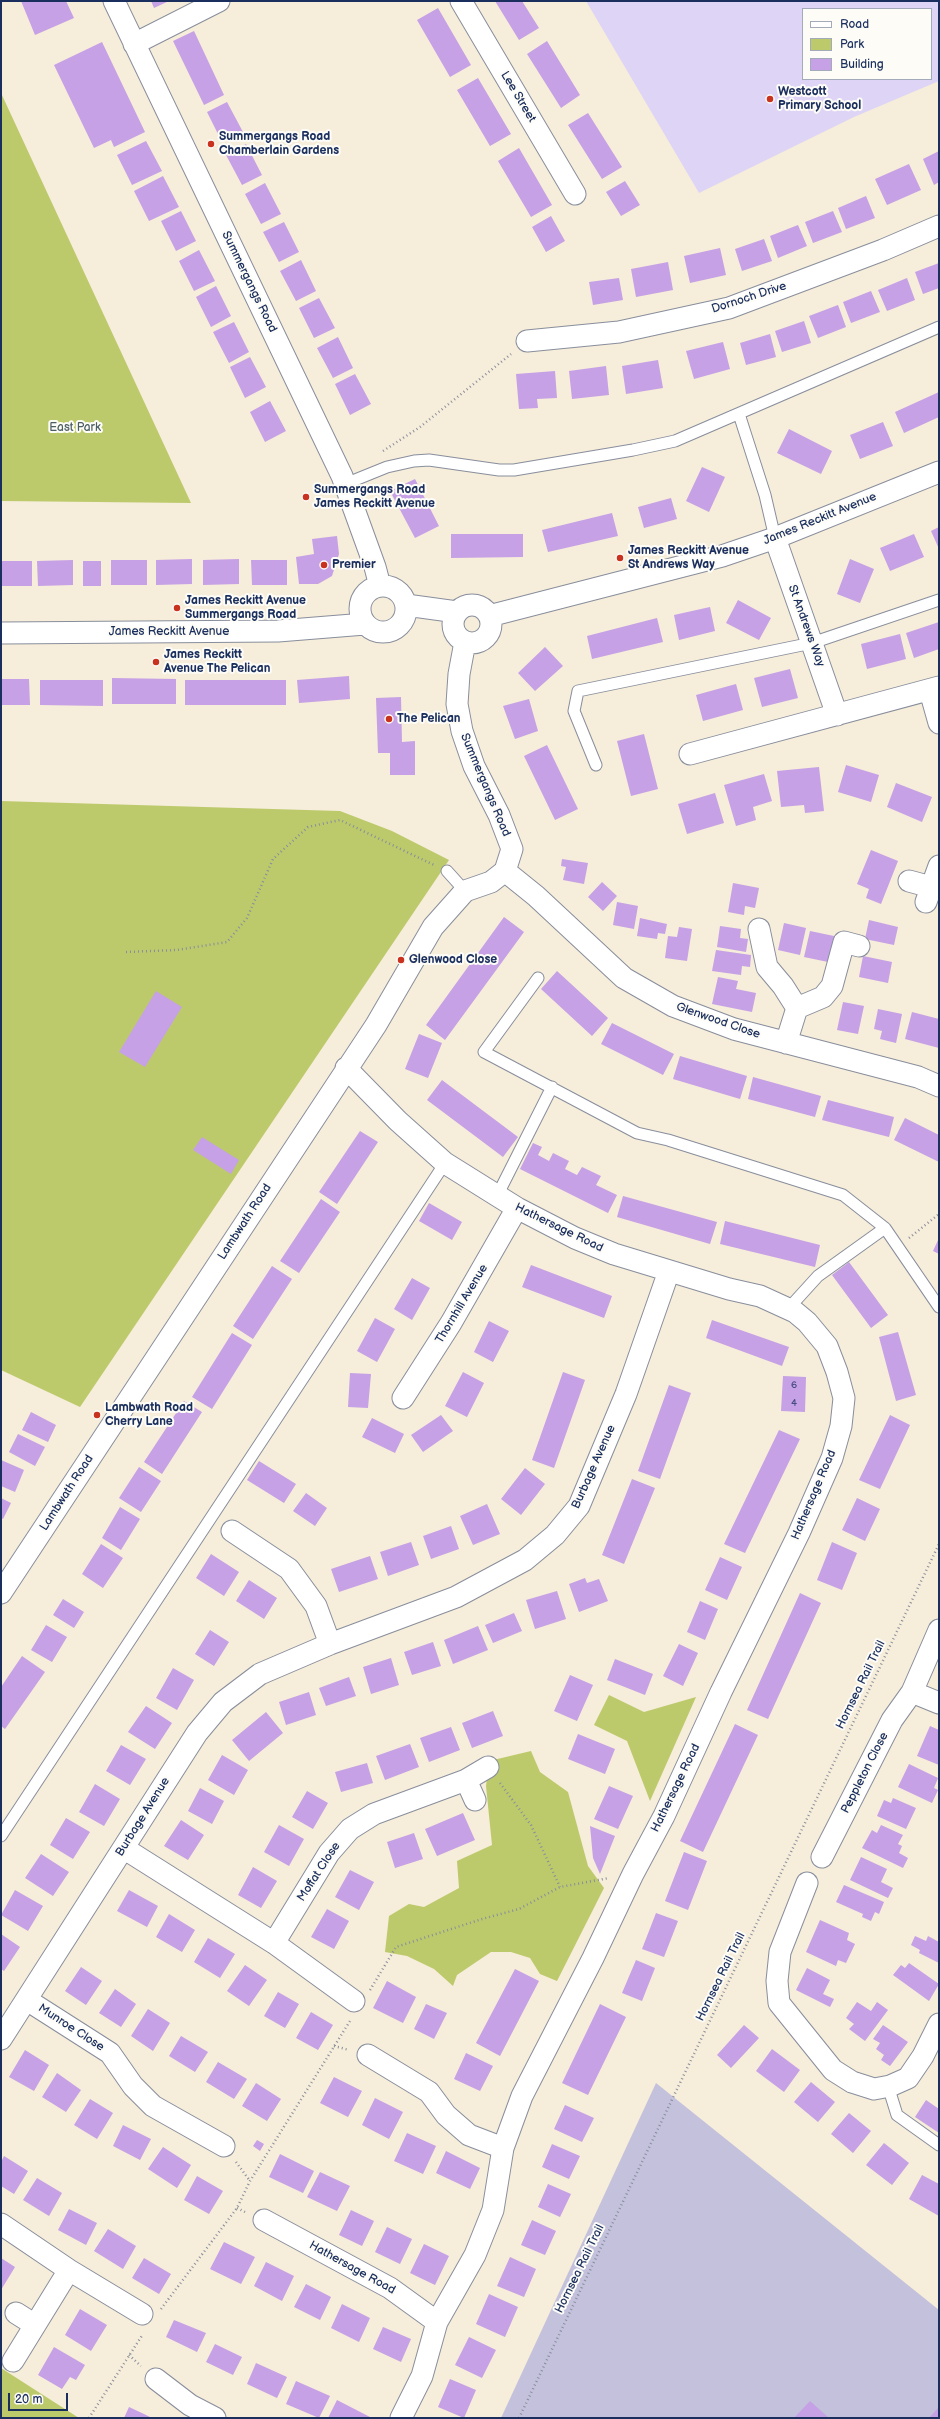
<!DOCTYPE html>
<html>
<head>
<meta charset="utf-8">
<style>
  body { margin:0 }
  #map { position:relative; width:940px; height:2419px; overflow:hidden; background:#f6edda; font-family:"Balsamiq Sans",sans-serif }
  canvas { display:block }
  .frame { position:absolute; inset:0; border:2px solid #1b2f5e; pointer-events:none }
  .legend { position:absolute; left:802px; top:8px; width:130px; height:72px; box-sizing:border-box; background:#fdfcf7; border:1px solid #a3aaba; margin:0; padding:5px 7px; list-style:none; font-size:12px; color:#1b2f5e }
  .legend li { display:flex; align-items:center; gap:8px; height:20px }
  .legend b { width:20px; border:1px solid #a3aaba }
  .scale { position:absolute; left:8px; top:2393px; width:60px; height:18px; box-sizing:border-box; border:2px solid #1b2f5e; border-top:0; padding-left:5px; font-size:12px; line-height:14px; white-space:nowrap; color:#1b2f5e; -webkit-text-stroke:3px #fdfcf7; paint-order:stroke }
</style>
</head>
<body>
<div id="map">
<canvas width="940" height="2419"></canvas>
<div class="frame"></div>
<ul class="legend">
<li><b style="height:5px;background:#fff"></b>Road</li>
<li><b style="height:11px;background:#bcca6c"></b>Park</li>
<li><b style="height:11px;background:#c6a1e5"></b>Building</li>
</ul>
<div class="scale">20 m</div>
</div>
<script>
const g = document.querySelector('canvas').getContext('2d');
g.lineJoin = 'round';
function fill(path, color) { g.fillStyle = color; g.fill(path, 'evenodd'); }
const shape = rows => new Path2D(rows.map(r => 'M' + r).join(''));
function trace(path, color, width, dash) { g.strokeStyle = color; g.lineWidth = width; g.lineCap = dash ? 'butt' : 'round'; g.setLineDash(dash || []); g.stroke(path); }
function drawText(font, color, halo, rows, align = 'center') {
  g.font = font + ' "Balsamiq Sans",sans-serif'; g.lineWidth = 4; g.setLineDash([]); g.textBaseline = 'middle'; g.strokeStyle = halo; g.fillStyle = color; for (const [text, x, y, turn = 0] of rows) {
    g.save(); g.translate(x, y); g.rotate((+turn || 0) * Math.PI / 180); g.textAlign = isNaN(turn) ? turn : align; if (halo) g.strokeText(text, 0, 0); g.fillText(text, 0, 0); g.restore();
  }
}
const built = shape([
  [586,1,939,1,939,81,854,117,699,193],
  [803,9,931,9,931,79,803,79]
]);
const industrial = shape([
  [656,2083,939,2310,939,2418,501,2418]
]);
const green = shape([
  [1,93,191,503,1,501],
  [1,801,340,811,392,831,449,860,80,1407,1,1370],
  [609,1695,644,1712,696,1697,650,1801,627,1741,594,1725],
  [531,1751,540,1772,568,1792,588,1866,604,1888,557,1981,540,1974,530,1958,511,1952,491,1952,457,1975,453,1986,434,1969,407,1956,385,1952,389,1916,409,1904,424,1907,459,1888,457,1861,492,1845,486,1786,489,1761],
  [1,2368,79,2418,1,2418]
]);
const building = shape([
  [21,1,66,1,74,18,35,35],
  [151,1,169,1,154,8],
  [495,1,522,1,539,28,519,40],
  [438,8,471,65,450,77,417,20],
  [194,31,224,95,204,105,173,41],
  [547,41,580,95,561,108,527,54],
  [102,42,145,132,114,147,111,140,94,148,54,65],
  [478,78,511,134,490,146,457,90],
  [227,102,243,132,222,142,207,112],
  [588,113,622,167,602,179,568,125],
  [146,141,162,171,132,185,117,155],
  [246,144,262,175,242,185,226,155],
  [519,148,552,205,531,217,498,161],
  [939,151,939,182,934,185,923,159],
  [909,164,921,190,887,205,875,179],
  [163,176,179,207,149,221,134,191],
  [625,181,640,205,621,216,606,192],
  [265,183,281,214,261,224,245,194],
  [866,196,875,218,846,229,838,208],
  [181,211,196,241,176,251,161,221],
  [833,211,842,232,813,243,805,222],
  [551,216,565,241,546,252,532,227],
  [284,222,299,252,279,262,263,232],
  [798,225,807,246,778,258,770,236],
  [764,239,772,261,742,271,735,249],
  [720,248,726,275,690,283,684,256],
  [199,250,215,281,194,291,179,261],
  [301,260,316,291,296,301,280,271],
  [668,262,673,290,636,297,631,269],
  [939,263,939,288,923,294,915,272],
  [619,278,623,300,593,305,589,282],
  [907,278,915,300,887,311,878,290],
  [216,286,231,316,211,327,196,297],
  [871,291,880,312,851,323,843,302],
  [319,298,335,328,314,338,299,308],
  [838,305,846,327,818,338,809,316],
  [804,321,811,343,782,352,775,331],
  [234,322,249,352,229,363,213,332],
  [770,334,776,357,746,365,740,343],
  [338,337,353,368,333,378,317,348],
  [723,342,730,369,694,379,686,351],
  [250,357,266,387,245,398,230,367],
  [658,360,663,388,626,394,622,366],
  [606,366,609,395,572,399,569,371],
  [555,371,557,398,537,399,538,408,519,409,516,374],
  [355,374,371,404,350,415,335,384],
  [939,392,939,417,904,433,895,412],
  [270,401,286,431,265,442,250,412],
  [883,422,893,446,860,459,850,435],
  [789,429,832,451,821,474,777,453],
  [702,467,725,477,709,512,686,501],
  [415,479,439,526,415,538,390,491],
  [671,498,677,519,644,528,638,507],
  [612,513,618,536,548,552,542,530],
  [939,527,939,549,931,531],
  [451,534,523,534,523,557,451,558],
  [914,534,924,557,890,571,880,548],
  [337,536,339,554,332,576,318,584,299,584,296,557,314,554,312,539],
  [192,559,192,584,156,585,156,560],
  [239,559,239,584,203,585,203,560],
  [850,559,874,569,860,603,837,594],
  [73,560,73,585,38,586,37,561],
  [111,560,147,560,147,585,111,585],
  [251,560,287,560,287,585,252,585],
  [1,561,32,561,32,586,1,586],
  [83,561,101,561,101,586,83,586],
  [738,600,771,618,759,640,726,623],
  [710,607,715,631,679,640,674,615],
  [657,618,663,642,592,659,587,636],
  [939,622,939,649,914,658,906,633],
  [900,634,906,659,867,669,861,644],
  [545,647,563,666,535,691,518,673],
  [790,669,798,698,762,707,754,678],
  [349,676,350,699,299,703,297,680],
  [112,678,176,679,176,704,112,704],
  [1,679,29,679,30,705,1,705],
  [40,680,103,680,103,706,40,705],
  [185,680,286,680,286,705,185,705],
  [736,684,743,710,703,721,696,695],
  [401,697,402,742,415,741,415,775,390,775,390,753,378,753,376,698],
  [529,699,538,731,515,739,503,706],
  [644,734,658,789,631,796,617,741],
  [547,745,578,809,555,820,524,756],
  [846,765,879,775,871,802,838,792],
  [819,767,824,811,805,813,804,805,781,807,777,771],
  [764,774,772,801,753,807,756,820,736,826,724,785],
  [896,783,932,797,922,822,887,807],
  [715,793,724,823,687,834,678,804],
  [871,850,898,861,881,904,866,898,869,889,857,884],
  [562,859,588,863,584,884,563,880,566,867,561,866],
  [602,882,617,896,603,911,588,897],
  [733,883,759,888,755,908,745,906,744,915,728,912],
  [617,902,638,906,634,929,613,925],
  [504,917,524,932,445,1040,426,1025],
  [640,918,667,924,665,934,658,933,657,939,637,936],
  [869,920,898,927,894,945,865,939],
  [784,923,806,928,800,955,778,950],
  [720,926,741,929,740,938,748,939,746,952,717,947],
  [679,927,692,929,687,961,665,958,668,936,677,937],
  [810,931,834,936,828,962,804,957],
  [716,950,751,955,750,967,742,966,741,975,712,971],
  [863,956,892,962,888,983,859,977],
  [557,971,608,1018,592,1036,541,989],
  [718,977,738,981,736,989,756,993,752,1012,712,1004],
  [156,991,182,1007,145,1067,119,1052],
  [843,1002,864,1006,858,1034,837,1030],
  [878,1009,902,1014,896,1043,880,1039,882,1031,874,1029],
  [912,1012,939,1019,939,1048,905,1039],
  [612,1023,674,1054,663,1075,601,1044],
  [419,1034,442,1043,428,1078,405,1069],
  [680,1056,747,1076,740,1099,673,1079],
  [753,1077,821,1096,815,1117,748,1099],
  [442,1080,518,1137,503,1157,427,1100],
  [828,1100,894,1117,889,1137,822,1120],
  [905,1118,939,1135,939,1162,894,1140],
  [360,1131,378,1142,337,1204,319,1192],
  [202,1137,239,1160,231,1174,193,1150],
  [533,1143,542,1147,538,1155,549,1161,553,1153,569,1161,565,1169,577,1175,582,1167,601,1176,596,1185,617,1195,608,1213,520,1169],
  [623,1196,717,1222,710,1244,617,1217],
  [321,1199,340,1212,299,1273,280,1261],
  [429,1203,462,1222,452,1240,419,1221],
  [725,1221,820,1245,815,1267,720,1244],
  [939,1238,939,1254,933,1251],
  [849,1262,888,1315,871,1328,832,1275],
  [531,1265,612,1296,604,1318,522,1287],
  [272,1266,292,1279,253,1339,233,1326],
  [412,1278,430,1288,412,1320,394,1309],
  [375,1318,395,1329,377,1362,357,1351],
  [712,1320,789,1347,782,1366,706,1338],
  [489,1321,509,1331,493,1362,474,1352],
  [898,1332,916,1395,896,1401,879,1337],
  [232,1333,252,1345,212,1409,192,1397],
  [463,1372,484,1383,467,1417,445,1406],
  [563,1372,585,1380,554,1468,532,1460],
  [350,1373,371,1374,368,1408,348,1407],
  [783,1376,806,1377,805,1412,781,1411],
  [669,1385,691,1393,660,1479,638,1471],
  [184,1401,202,1412,162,1474,144,1462],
  [31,1412,56,1425,48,1442,22,1430],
  [441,1415,453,1431,423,1452,411,1435],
  [890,1415,910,1425,880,1489,859,1480],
  [372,1418,404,1434,395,1453,362,1437],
  [779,1430,800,1439,745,1553,724,1544],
  [18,1434,45,1447,35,1466,9,1452],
  [1,1460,24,1470,15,1492,1,1486],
  [259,1461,296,1484,284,1503,247,1480],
  [139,1467,161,1481,141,1512,119,1498],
  [525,1468,545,1484,521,1515,501,1499],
  [632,1479,655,1488,624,1564,602,1555],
  [306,1493,327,1508,315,1526,293,1511],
  [1,1498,11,1503,3,1519,1,1518],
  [857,1498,880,1509,865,1541,842,1530],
  [487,1504,500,1534,473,1545,460,1516],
  [120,1507,140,1519,121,1550,102,1538],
  [451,1526,459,1549,431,1559,423,1536],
  [411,1542,419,1565,388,1576,380,1552],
  [832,1542,857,1553,842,1590,817,1580],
  [101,1544,123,1558,103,1588,82,1574],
  [211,1554,239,1572,224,1596,196,1578],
  [370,1556,378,1579,339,1592,331,1569],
  [720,1557,742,1567,727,1600,705,1590],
  [585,1578,587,1583,599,1579,608,1601,579,1612,569,1584],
  [249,1580,277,1598,264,1619,236,1601],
  [557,1591,566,1619,535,1629,526,1600],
  [800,1593,821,1603,768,1719,747,1710],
  [63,1599,84,1612,74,1628,53,1615],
  [700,1601,718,1609,705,1640,687,1632],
  [514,1613,522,1631,493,1643,485,1625],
  [46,1625,67,1637,52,1662,31,1650],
  [478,1626,488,1650,453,1664,444,1640],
  [210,1630,229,1642,214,1666,195,1654],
  [433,1642,441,1666,412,1675,404,1652],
  [679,1644,698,1653,683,1686,663,1676],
  [22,1656,45,1672,5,1729,1,1726,1,1687],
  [391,1658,399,1685,371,1694,363,1667],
  [615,1659,653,1674,645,1695,607,1680],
  [173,1668,194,1680,177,1710,156,1698],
  [570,1675,593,1685,577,1721,554,1711],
  [349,1677,356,1696,326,1706,319,1688],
  [309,1692,316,1715,286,1725,279,1702],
  [146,1706,172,1723,155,1749,128,1732],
  [493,1711,503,1736,472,1748,462,1723],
  [266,1712,283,1733,249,1761,232,1740],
  [735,1724,758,1735,703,1852,680,1841],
  [930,1726,939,1730,939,1765,917,1756],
  [451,1727,460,1750,429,1762,420,1738],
  [578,1734,615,1749,605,1774,568,1759],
  [410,1744,419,1767,385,1780,376,1756],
  [121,1745,146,1759,130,1785,106,1771],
  [222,1755,248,1770,234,1795,208,1780],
  [367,1763,373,1783,341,1792,335,1772],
  [909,1764,938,1778,934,1788,938,1790,932,1803,898,1787],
  [95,1784,120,1799,104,1826,79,1812],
  [609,1786,633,1796,618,1829,594,1819],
  [200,1788,224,1801,212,1824,188,1811],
  [307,1791,328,1803,313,1829,292,1817],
  [893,1798,916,1808,906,1829,877,1816,884,1800,891,1803],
  [463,1813,475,1840,437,1856,425,1829],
  [66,1818,90,1832,73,1859,50,1845],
  [181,1820,204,1835,188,1860,164,1846],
  [279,1825,304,1839,289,1866,264,1852],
  [881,1825,903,1835,898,1844,902,1846,899,1853,908,1858,903,1868,862,1848,872,1830,877,1833],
  [590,1826,615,1836,600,1874,593,1858],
  [414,1833,423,1859,395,1868,387,1842],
  [684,1852,707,1861,688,1910,665,1901],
  [41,1854,69,1872,53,1896,25,1878],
  [861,1857,887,1869,881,1882,893,1888,888,1898,850,1880],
  [253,1867,277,1881,261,1908,238,1895],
  [350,1870,374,1882,359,1910,335,1897],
  [844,1885,884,1902,879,1914,875,1912,871,1921,862,1917,863,1914,836,1902],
  [15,1890,43,1906,28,1931,1,1915],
  [129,1890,158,1906,147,1927,117,1911],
  [327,1909,349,1921,334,1949,311,1937],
  [656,1913,678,1921,664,1957,642,1949],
  [169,1914,195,1930,182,1952,156,1937],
  [820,1920,849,1933,847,1940,855,1944,846,1963,838,1960,836,1966,806,1952],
  [1,1934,20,1947,4,1971,1,1969],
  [915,1936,926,1941,928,1936,939,1942,939,1963,919,1953,920,1950,911,1945],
  [208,1938,235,1954,220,1978,194,1962],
  [636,1960,655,1968,642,2001,622,1993],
  [909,1963,939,1984,929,2001,893,1975,901,1965,905,1968],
  [245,1965,267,1980,249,2006,227,1991],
  [81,1967,102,1981,86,2005,65,1991],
  [807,1968,830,1980,823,1994,834,1999,830,2007,796,1990],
  [515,1969,539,1981,500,2056,476,2043],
  [387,1981,416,1997,403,2023,373,2008],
  [115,1989,136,2004,121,2027,99,2013],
  [278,1992,299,2004,285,2028,264,2016],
  [857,2002,871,2011,877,2002,888,2010,865,2041,849,2029,854,2024,846,2018],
  [426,2004,447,2013,434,2039,414,2029],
  [600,2004,626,2017,588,2095,562,2083],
  [148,2009,170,2023,153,2051,131,2036],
  [311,2012,333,2025,318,2050,296,2038],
  [744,2025,759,2038,731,2068,717,2055],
  [883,2025,908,2042,890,2066,881,2060,884,2055,876,2049,880,2043,873,2039],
  [181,2036,208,2052,195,2072,169,2056],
  [772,2049,800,2070,784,2092,756,2071],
  [25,2050,49,2065,34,2091,9,2077],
  [466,2053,493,2066,480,2091,454,2079],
  [218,2062,247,2079,234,2099,206,2082],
  [57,2073,81,2090,66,2112,42,2097],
  [334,2077,362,2091,348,2117,320,2103],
  [811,2082,835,2102,818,2122,794,2102],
  [256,2083,281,2099,267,2121,242,2106],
  [375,2098,403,2112,389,2139,362,2125],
  [90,2099,113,2113,97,2139,74,2125],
  [926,2100,939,2109,939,2133,915,2117],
  [565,2105,594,2118,582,2142,554,2129],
  [849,2113,871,2131,853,2153,831,2134],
  [123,2125,151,2139,140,2160,113,2146],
  [407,2133,436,2146,423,2174,394,2161],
  [257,2140,264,2144,260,2151,253,2146],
  [884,2143,909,2163,892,2185,866,2165],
  [552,2144,580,2156,569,2179,542,2167],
  [163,2147,191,2165,177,2188,148,2169],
  [446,2151,480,2168,470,2189,436,2173],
  [280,2154,314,2171,303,2193,269,2177],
  [4,2156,28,2171,14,2194,1,2186,1,2162],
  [320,2172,350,2186,337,2211,307,2197],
  [922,2175,939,2184,939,2216,909,2199],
  [197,2176,223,2191,209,2214,184,2200],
  [37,2178,62,2193,49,2216,23,2200],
  [548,2184,571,2194,560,2217,538,2207],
  [69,2209,97,2223,86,2245,58,2230],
  [351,2210,374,2221,362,2246,339,2235],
  [532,2220,556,2231,545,2255,521,2245],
  [387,2227,412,2239,400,2264,375,2252],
  [108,2229,136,2246,123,2269,94,2251],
  [224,2242,255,2257,241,2284,210,2269],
  [424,2244,449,2256,435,2285,410,2273],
  [510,2257,536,2269,524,2297,497,2286],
  [1,2258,15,2267,1,2290],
  [144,2258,171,2274,159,2294,132,2278],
  [266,2262,294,2276,282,2301,254,2286],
  [306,2284,331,2297,320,2320,294,2307],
  [489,2294,518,2307,505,2337,476,2324],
  [342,2304,370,2318,359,2342,331,2328],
  [80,2309,107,2325,91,2351,65,2335],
  [174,2320,206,2333,197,2352,166,2337],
  [383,2327,411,2339,401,2362,373,2349],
  [469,2337,496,2350,482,2378,455,2365],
  [215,2344,242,2357,233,2375,206,2362],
  [54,2347,85,2365,76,2380,70,2377,62,2389,38,2375],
  [256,2363,287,2377,277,2398,247,2384],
  [450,2379,476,2390,464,2418,438,2407],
  [296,2381,330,2396,319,2418,286,2404],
  [337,2400,370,2417,369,2418,328,2418],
  [810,2401,829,2418,794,2418],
  [129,2407,144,2414,152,2418,124,2418],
  [939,2407,939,2418,929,2418]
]);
const path = shape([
  [383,451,420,427,511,354],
  [126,952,177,950,227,942,247,918,273,859,308,827,340,820,434,865],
  [909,1238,939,1214],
  [500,1783,531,1825,560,1887],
  [370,1990,396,1947,482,1919,519,1909,560,1887,609,1878],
  [334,2046,349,2050],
  [236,2162,250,2181],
  [237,2208,245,2212],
  [161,2309,237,2208,250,2181,350,2021],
  [129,2355,141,2366],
  [89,2418,143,2334],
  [519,2418,939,1544]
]);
const service = shape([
  [739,414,765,495,775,538],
  [345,484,387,467,414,461,429,460,499,470,514,470,633,450,675,441,939,327],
  [596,765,574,711,578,691,812,643,939,600],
  [447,871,465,891],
  [538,978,484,1052,637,1133,668,1140,843,1195,885,1228],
  [497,1196,552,1087],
  [788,1309,818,1276,885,1228,939,1307],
  [1,1836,445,1163],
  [888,2086,897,2115,939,2145]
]);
const minor = shape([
  [114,1,342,476,375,567,380,586],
  [461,1,575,194],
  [134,44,219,1],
  [527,341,619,332,729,308,883,250,939,226],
  [775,538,837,715],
  '360 609a23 23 0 1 1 46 0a23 23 0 1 1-46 0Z',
  '453 624a19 19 0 1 1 38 0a19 19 0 1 1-38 0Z',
  [406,605,457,612],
  [489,616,722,556,775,538,939,472],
  [1,633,278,631,365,624],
  [465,642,459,674,457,704,462,731,474,766,499,815,512,849,505,871],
  [930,691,939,723],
  [690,754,939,687],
  [505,871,536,896,624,978,673,1006,734,1029,918,1077,939,1086],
  [909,881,931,887],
  [926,902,939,866],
  [759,929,767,967,783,986,797,1008,823,997,832,986,844,942,859,946],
  [786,1043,797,1008],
  [346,1068,398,1121,445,1163,517,1208,575,1238,614,1254,729,1289,760,1296,795,1312,807,1322,827,1346,837,1372,844,1398,841,1426,832,1458,799,1533,721,1692,664,1816,633,1874,593,1958,522,2096,503,2148,493,2210,475,2255,437,2322,422,2376,401,2418],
  [403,1398,451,1323,517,1208],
  [232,1531,289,1569,316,1606,330,1644],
  [1,1593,376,1025,433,927,465,891,491,882,505,871],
  [912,1692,939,1703],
  [466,1780,475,1800],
  [125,1849,274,1943,354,2001],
  [822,1857,892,1720,912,1692,939,1630],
  [807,1883,780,1952,777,1981,779,2003,833,2070,852,2082,874,2089,890,2086,908,2078,923,2056,939,2024],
  [274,1943,329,1853,350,1829,374,1814,466,1780,488,1767],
  [27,2000,110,2053,133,2086,153,2106,224,2146],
  [1,2039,197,1733,223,1702,260,1674,330,1644,456,1597,525,1560,555,1535,579,1506,626,1394,669,1271],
  [368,2055,429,2092,446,2115,469,2135,503,2148],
  [264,2220,390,2288,437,2322],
  [1,2224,69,2270,142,2314],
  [16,2313,35,2325],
  [13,2361,69,2270],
  [156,2379,190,2405,215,2418]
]);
const markers = [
  [770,99,4,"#c8321e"],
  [211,144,4,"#c8321e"],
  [306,497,4,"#c8321e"],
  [620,558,4,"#c8321e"],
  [324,565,4,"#c8321e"],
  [177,608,4,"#c8321e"],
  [156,662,4,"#c8321e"],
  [389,719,4,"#c8321e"],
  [401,960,4,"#c8321e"],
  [97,1415,4,"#c8321e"]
];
const numberNames = [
  ["6",794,1385],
  ["4",794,1403]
];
const poiNames = [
  ["Westcott",778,92],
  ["Primary School",778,106],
  ["Summergangs Road",219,137],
  ["Chamberlain Gardens",219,151],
  ["Summergangs Road",314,490],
  ["James Reckitt Avenue",314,504],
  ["James Reckitt Avenue",628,551],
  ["St Andrews Way",628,565],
  ["Premier",332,565],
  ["James Reckitt Avenue",185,601],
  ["Summergangs Road",185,615],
  ["James Reckitt",164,655],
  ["Avenue The Pelican",164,669],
  ["The Pelican",397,719],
  ["Glenwood Close",409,960],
  ["Lambwath Road",105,1408],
  ["Cherry Lane",105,1422]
];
const streetNames = [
  ["Lee Street",518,97,59],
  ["Summergangs Road",249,282,64],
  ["Dornoch Drive",749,298,-18],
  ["James Reckitt Avenue",820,519,-22],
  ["St Andrews Way",806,626,70],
  ["James Reckitt Avenue",169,632],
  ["Summergangs Road",485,785,67],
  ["Glenwood Close",718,1021,19],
  ["Lambwath Road",245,1222,-57],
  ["Hathersage Road",559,1228,26],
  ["Thornhill Avenue",462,1304,-59],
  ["Burbage Avenue",594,1467,-66],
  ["Lambwath Road",67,1493,-57],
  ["Hathersage Road",814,1495,-67],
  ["Hornsea Rail Trail",861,1685,-64],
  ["Peppleton Close",865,1773,-63],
  ["Hathersage Road",676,1788,-64],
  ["Burbage Avenue",143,1817,-58],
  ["Moffat Close",319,1872,-57],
  ["Hornsea Rail Trail",721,1977,-64],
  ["Munroe Close",71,2028,33],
  ["Hathersage Road",352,2268,29],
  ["Hornsea Rail Trail",580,2269,-64]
];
const parkNames = [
  ["East Park",75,428]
];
fill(built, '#ded5f6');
fill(industrial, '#c3c1dc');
fill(green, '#bcca6c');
fill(building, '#c6a1e5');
trace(service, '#888e9c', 13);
trace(minor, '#888e9c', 23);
trace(path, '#888e9c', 2.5, [1, 3]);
trace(service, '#fff', 11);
trace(minor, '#fff', 21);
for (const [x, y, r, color] of markers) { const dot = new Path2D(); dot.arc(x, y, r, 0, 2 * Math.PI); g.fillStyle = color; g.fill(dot); trace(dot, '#fdfcf7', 1.5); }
drawText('10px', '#464c80', null, numberNames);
drawText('bold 12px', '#1b2f5e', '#fdfcf7', poiNames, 'left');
drawText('12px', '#1b2f5e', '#fdfcf7', streetNames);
drawText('12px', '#4b5e62', '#fdfcf7', parkNames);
</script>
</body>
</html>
